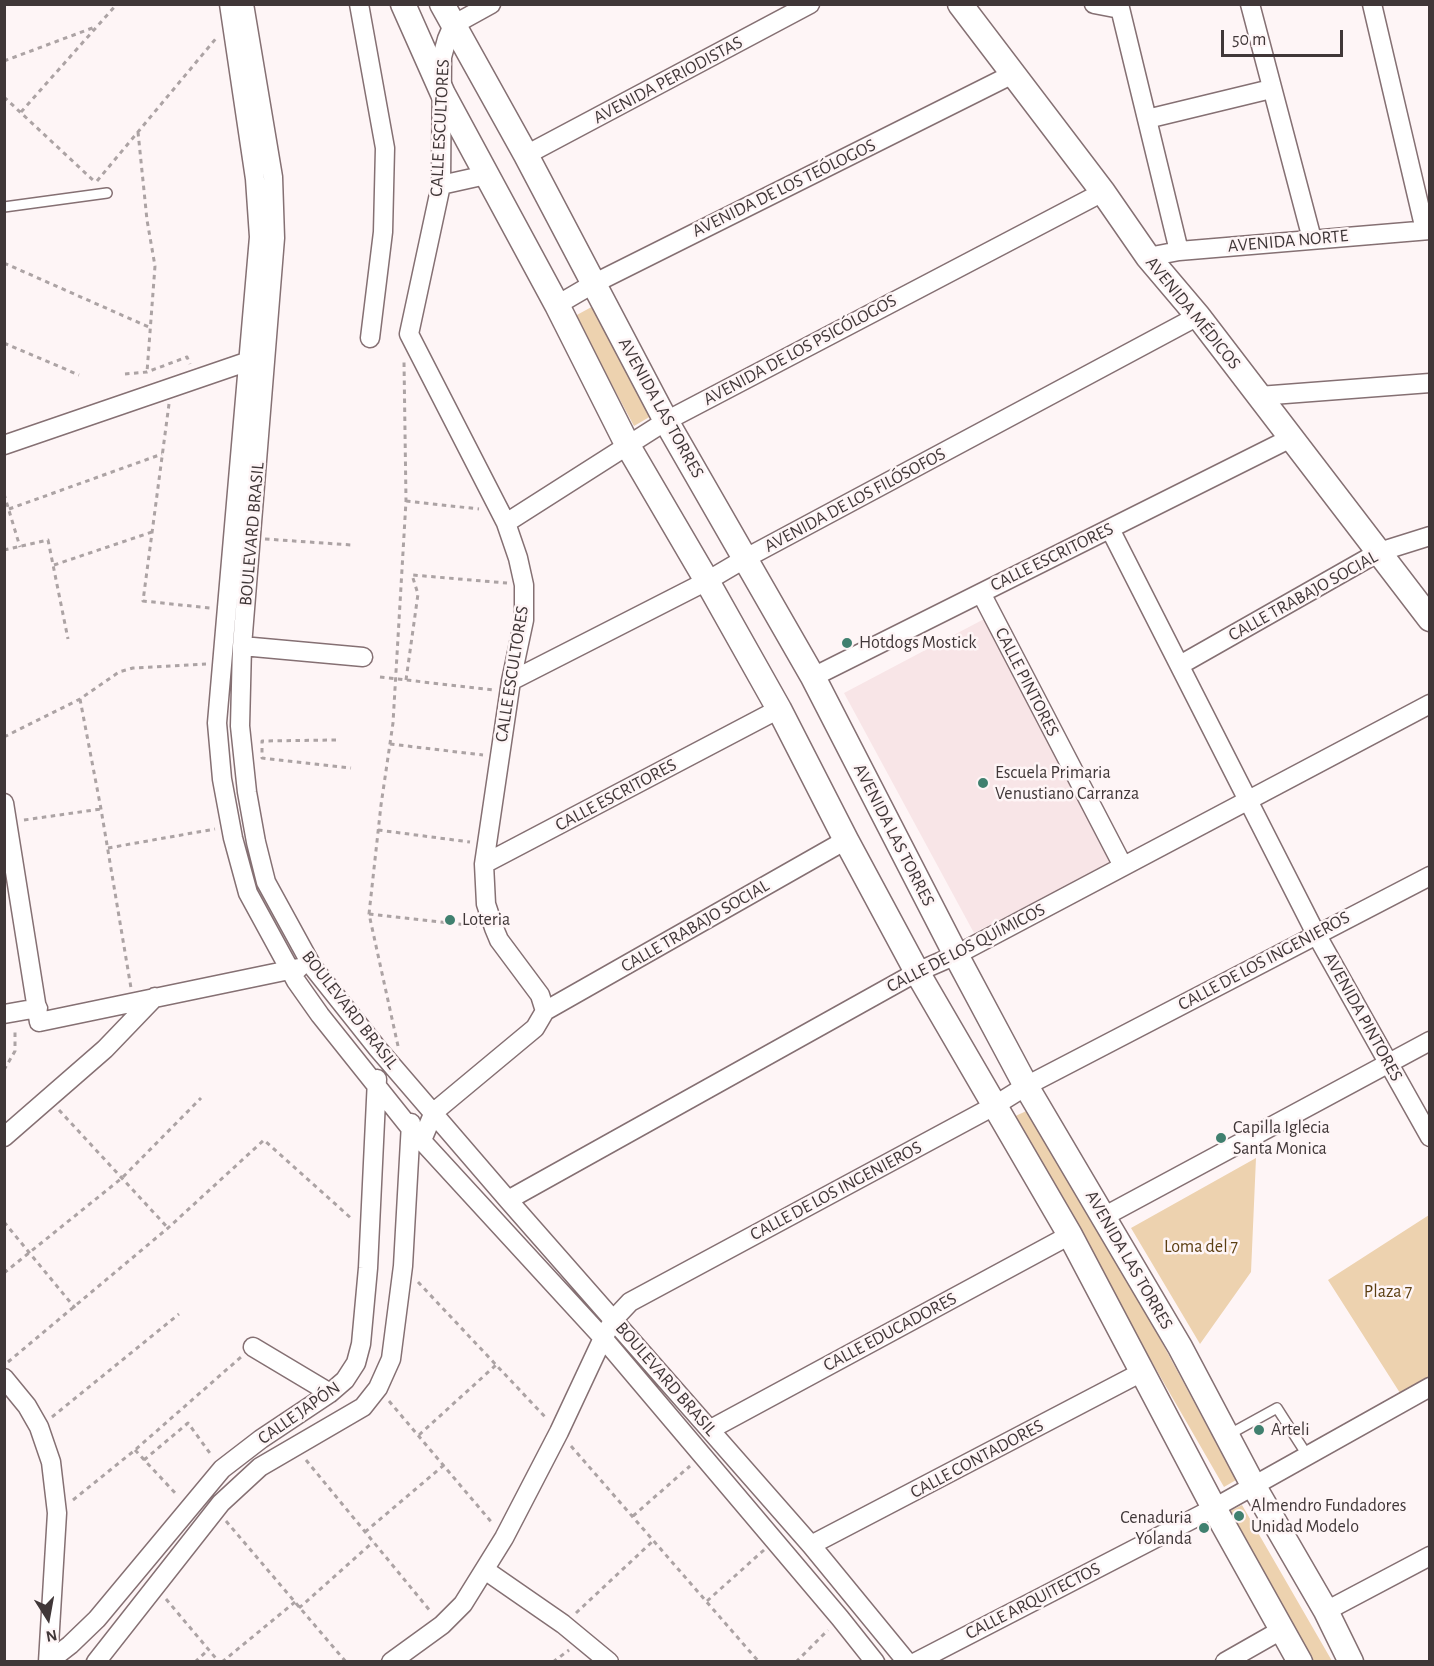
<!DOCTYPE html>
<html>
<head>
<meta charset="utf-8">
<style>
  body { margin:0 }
  #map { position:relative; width:1434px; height:1666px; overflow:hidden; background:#fef5f6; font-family:"Alegreya Sans",sans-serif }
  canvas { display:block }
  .frame { position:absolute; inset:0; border:6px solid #403738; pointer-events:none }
  .north { position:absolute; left:18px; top:1588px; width:60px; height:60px; -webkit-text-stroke:4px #fef5f6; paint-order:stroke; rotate:169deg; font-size:16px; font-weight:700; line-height:24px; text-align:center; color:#403738 }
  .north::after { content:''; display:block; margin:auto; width:21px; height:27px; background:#403738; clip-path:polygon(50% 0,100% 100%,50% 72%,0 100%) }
  .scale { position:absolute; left:1221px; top:30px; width:122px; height:27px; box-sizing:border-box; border:3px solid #403738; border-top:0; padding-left:8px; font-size:18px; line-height:21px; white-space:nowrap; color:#403738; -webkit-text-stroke:4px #fef5f6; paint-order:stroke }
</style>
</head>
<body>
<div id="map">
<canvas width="1434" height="1666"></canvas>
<div class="frame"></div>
<div class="north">N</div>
<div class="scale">50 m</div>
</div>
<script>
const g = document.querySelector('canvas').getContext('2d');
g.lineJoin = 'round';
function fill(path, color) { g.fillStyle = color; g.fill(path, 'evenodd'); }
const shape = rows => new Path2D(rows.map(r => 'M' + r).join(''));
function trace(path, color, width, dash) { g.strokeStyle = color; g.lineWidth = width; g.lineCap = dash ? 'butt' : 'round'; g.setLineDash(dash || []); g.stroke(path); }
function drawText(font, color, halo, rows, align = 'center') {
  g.font = font + ' "Alegreya Sans",sans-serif'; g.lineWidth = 5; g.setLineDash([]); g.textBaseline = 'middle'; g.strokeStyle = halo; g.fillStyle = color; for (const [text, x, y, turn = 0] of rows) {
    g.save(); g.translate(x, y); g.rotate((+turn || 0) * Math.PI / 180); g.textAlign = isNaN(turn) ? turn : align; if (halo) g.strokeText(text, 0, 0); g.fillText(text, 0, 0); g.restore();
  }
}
const built = shape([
  [986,618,1114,861,974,933,844,693]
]);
const green = shape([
  [597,304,658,412,634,426,575,316],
  [1033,1108,1103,1233,1236,1480,1224,1487,1011,1118],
  [1256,1158,1251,1272,1200,1344,1131,1228],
  [1429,1215,1429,1377,1400,1393,1328,1280],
  [1242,1505,1332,1661,1312,1661,1228,1512]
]);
const path = shape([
  [4,61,95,27],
  [4,97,95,182],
  [21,112,117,4],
  [138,132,147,220,155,266,147,372],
  [97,181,218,36],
  [4,263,151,328],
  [4,343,79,375],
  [125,374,147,372,187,357,190,364],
  [169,404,143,601,210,608],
  [4,494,20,547],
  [406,501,479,509],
  [9,509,162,454],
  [265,539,352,545],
  [4,550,48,540,68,639],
  [54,565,152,532],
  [380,677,493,690],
  [406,680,418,594,412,575,507,583],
  [80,699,101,809,131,988],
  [4,737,80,699,119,672,133,668,206,664],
  [336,740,262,741,262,758,351,768],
  [390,744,483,755],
  [24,820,101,809],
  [378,830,470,842],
  [108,848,215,829],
  [369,914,477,926],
  [398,1046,369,914,381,805,393,723,406,501,404,362],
  [4,1070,15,1051,15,1029],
  [59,1110,168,1228],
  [4,1222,75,1308],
  [4,1273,122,1178,201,1098],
  [418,1282,547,1419],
  [8,1362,168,1228,264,1140,353,1220],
  [389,1401,493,1524],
  [52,1417,179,1314],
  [419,1435,496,1365],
  [571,1446,759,1662],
  [135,1450,177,1495],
  [144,1460,188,1423,212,1456],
  [306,1460,431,1612],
  [73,1500,135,1450,241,1357],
  [633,1516,690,1466],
  [226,1521,346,1662],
  [365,1532,444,1465],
  [166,1599,219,1662],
  [707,1601,764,1550],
  [299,1608,373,1542],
  [576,1613,654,1540],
  [195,1662,208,1650],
  [222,1662,295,1602],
  [553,1662,569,1650],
  [796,1662,828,1630]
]);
const lane = shape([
  [4,207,107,193],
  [1228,1435,1277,1408,1307,1455]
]);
const street = shape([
  [229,4,255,179,259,237,217,723,222,779,233,838,248,893,296,981,320,1015,411,1129,603,1338,840,1618,875,1662],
  [244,4,273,177,275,238,242,646,240,726,247,792,256,842,266,882,312,966,378,1049,508,1200,811,1545,907,1662],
  [359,4,385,148,383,232,370,338],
  [1094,4,1120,9],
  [1119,4,1179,251],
  [1250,4,1312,239],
  [1372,4,1425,230],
  [1147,119,1271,89],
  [526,155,810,4],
  [441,185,486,175],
  [1148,257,1179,251,1430,230],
  [557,305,593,284,1013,74],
  [1259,396,1430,383],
  [4,445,249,361],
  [506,523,666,421,1103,192],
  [1110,529,1316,934,1430,1137],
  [981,593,1123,866],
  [242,646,363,657],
  [1180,665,1379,552,1430,536],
  [813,677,1291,438],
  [511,681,707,581,746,558,1198,316],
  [4,803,39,1022,299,968],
  [484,864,779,709],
  [545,1011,846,840],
  [4,1014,38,1008],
  [4,1137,105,1049,155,997],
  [422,1140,434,1112,535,1028,545,1011,540,995,499,940,494,928,486,904,484,864,511,681,524,620,524,585,518,558,506,523,409,334,441,185,442,57,447,39,453,25,491,4],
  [508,1200,917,972,956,955,1430,704],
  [1105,1216,1430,1041],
  [253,1347,330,1393],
  [4,1378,27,1406,39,1427,51,1462,57,1513,48,1662],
  [711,1429,1070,1235],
  [811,1545,1142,1372],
  [485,1570,563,1624,609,1662],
  [1326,1611,1430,1556],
  [48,1662,70,1645,97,1619,222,1469,261,1439,330,1393,345,1380,356,1363,361,1344,368,1268,377,1079],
  [96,1662,221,1503,260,1467,363,1407,378,1388,391,1359,403,1266,411,1123],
  [391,1662,442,1625,463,1604,504,1538,559,1432,603,1338,614,1319,630,1302,994,1106,1026,1086,1430,876],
  [916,1662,1214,1508,1430,1387],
  [1225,1662,1283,1629]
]);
const secondary = shape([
  [403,4,443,94,557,305,628,446,707,581,779,709,846,840,917,972,1070,1235,1214,1508,1300,1662],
  [442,4,526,155,666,421,813,677,956,955,1026,1086,1180,1347,1253,1485,1326,1611,1351,1662],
  [960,4,1103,192,1148,257,1198,316,1430,619]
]);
const markers = [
  [847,643,6,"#40806f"],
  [983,783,6,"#40806f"],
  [450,920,6,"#40806f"],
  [1221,1138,6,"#40806f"],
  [1259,1430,6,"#40806f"],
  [1239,1516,6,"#40806f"],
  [1204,1528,6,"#40806f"]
];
const streetNames = [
  ["AVENIDA PERIODISTAS",668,80,-28],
  ["CALLE ESCULTORES",440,128,-87],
  ["AVENIDA DE LOS TEÓLOGOS",784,188,-26],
  ["AVENIDA NORTE",1288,241,-5],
  ["AVENIDA MÉDICOS",1193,313,51],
  ["AVENIDA DE LOS PSICÓLOGOS",800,350,-28],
  ["AVENIDA LAS TORRES",661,408,61],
  ["AVENIDA DE LOS FILÓSOFOS",855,500,-28],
  ["BOULEVARD BRASIL",252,534,-85],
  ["CALLE ESCRITORES",1052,557,-26],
  ["CALLE TRABAJO SOCIAL",1303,596,-29],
  ["CALLE ESCULTORES",512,674,-81],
  ["CALLE PINTORES",1027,682,63],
  ["CALLE ESCRITORES",616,795,-28],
  ["AVENIDA LAS TORRES",894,835,63],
  ["CALLE TRABAJO SOCIAL",695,926,-30],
  ["CALLE DE LOS QUÍMICOS",966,948,-27],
  ["CALLE DE LOS INGENIEROS",1264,961,-28],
  ["BOULEVARD BRASIL",350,1010,52],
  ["AVENIDA PINTORES",1363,1017,61],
  ["CALLE DE LOS INGENIEROS",836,1191,-28],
  ["AVENIDA LAS TORRES",1129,1260,60],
  ["CALLE EDUCADORES",890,1332,-28],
  ["BOULEVARD BRASIL",666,1379,49],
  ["CALLE JAPÓN",299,1413,-35],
  ["CALLE CONTADORES",977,1459,-28],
  ["CALLE ARQUITECTOS",1033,1601,-27]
];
const poiNames = [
  ["Hotdogs Mostick",859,643],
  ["Escuela Primaria",995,773],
  ["Venustiano Carranza",995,794],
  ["Loteria",462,920],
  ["Capilla Iglecia",1233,1128],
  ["Santa Monica",1233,1149],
  ["Arteli",1271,1430],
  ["Almendro Fundadores",1251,1506],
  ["Unidad Modelo",1251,1527],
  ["Cenaduria",1192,1518,"right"],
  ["Yolanda",1192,1539,"right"]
];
const parkNames = [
  ["Loma del 7",1201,1247],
  ["Plaza 7",1388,1292]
];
fill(built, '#f8e5e7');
fill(green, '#edd2af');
trace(lane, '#857073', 12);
trace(street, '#857073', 21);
trace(secondary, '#857073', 27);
trace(path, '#aca3a4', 3, [4.5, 4.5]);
trace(lane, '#fff', 9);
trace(street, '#fff', 18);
trace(secondary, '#fff', 24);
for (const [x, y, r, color] of markers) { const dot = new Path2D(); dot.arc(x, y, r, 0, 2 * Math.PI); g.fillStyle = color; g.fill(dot); trace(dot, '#fef5f6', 2); }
drawText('18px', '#403738', '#fef5f6', streetNames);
drawText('18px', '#403738', '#fef5f6', poiNames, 'left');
drawText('18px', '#5c3f12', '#fef5f6', parkNames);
</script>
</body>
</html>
